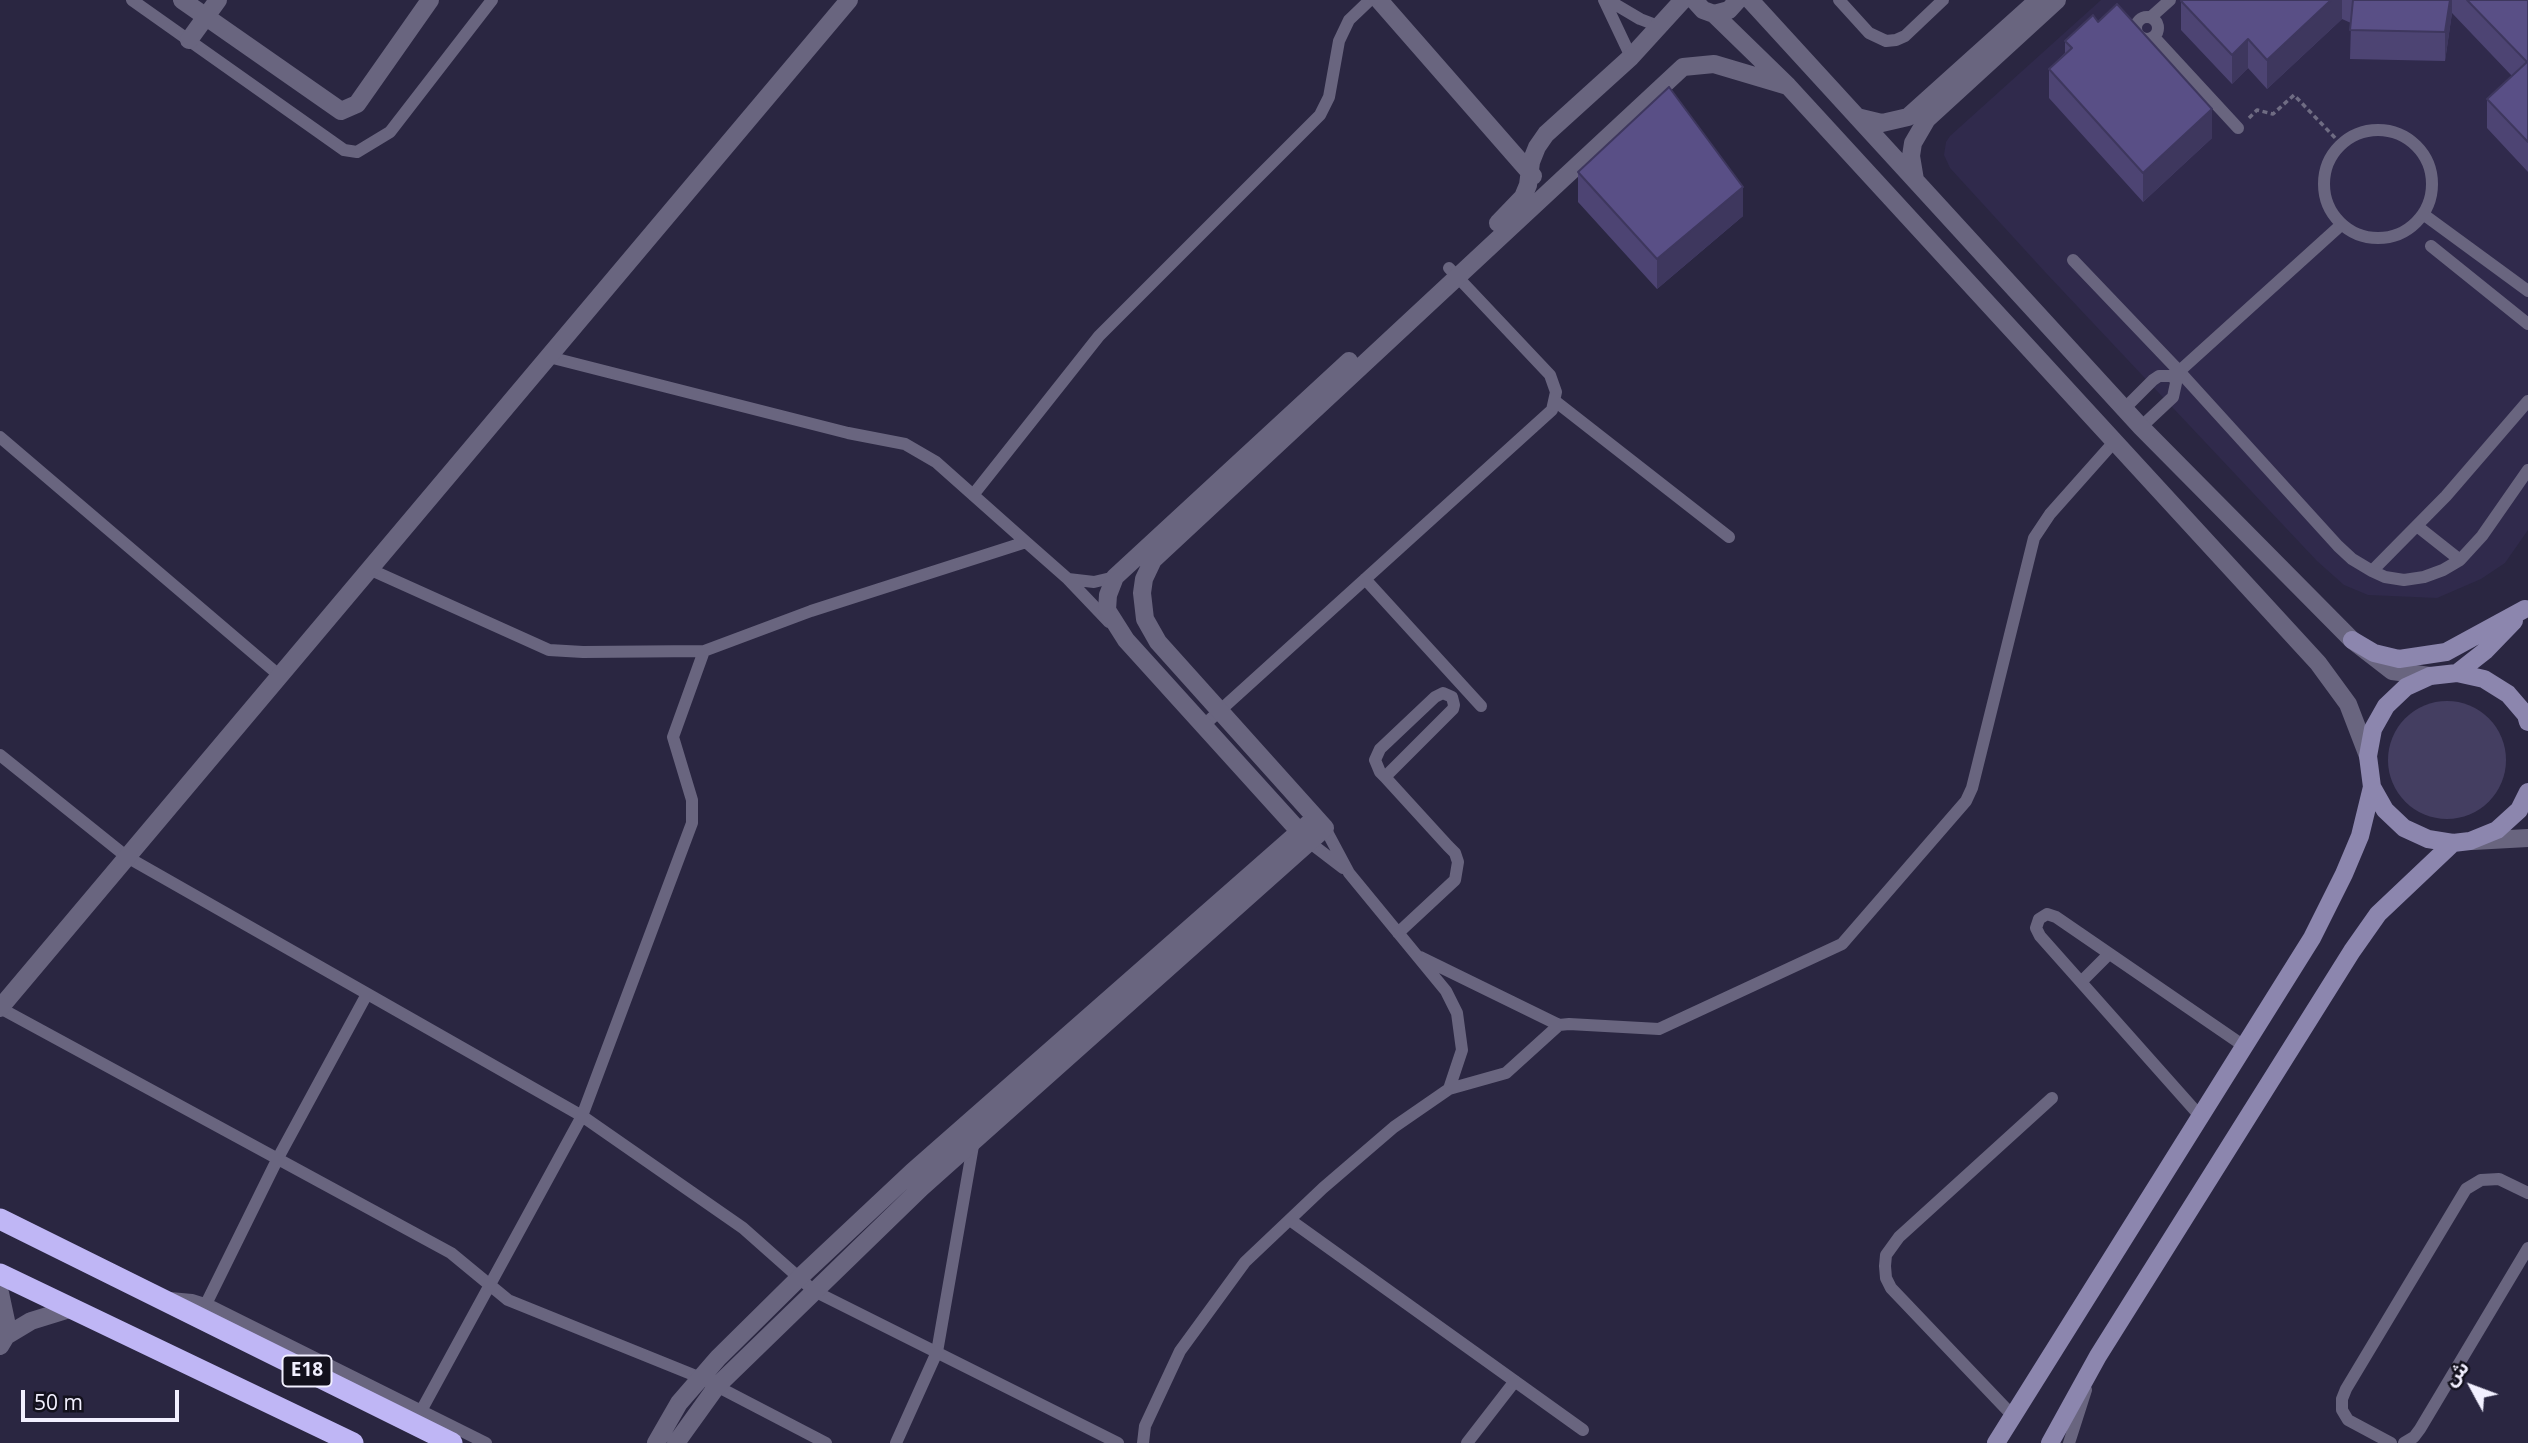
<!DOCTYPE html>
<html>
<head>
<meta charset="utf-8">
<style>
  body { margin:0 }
  #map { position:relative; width:2528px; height:1443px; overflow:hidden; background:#2a2641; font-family:"Open Sans","Noto Sans Arabic",sans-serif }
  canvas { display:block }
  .north { position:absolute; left:2437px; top:1352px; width:70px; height:70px; -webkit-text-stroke:5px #13111d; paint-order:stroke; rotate:311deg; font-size:19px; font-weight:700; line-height:28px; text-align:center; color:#f2f0ff }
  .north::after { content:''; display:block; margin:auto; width:24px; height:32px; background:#f2f0ff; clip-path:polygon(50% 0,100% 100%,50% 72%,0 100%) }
  .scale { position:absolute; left:21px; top:1390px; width:158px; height:32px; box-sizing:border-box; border:4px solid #f2f0ff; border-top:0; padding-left:9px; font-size:21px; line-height:24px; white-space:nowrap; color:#f2f0ff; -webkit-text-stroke:5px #13111d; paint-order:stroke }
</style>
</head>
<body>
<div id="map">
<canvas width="2528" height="1443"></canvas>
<div class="north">ش</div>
<div class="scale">50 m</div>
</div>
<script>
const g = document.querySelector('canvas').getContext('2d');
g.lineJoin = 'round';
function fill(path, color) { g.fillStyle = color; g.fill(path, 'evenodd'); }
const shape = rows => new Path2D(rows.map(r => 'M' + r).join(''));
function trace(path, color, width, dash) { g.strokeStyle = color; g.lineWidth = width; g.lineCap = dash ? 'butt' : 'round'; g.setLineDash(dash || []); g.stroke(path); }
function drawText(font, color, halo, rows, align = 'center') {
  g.font = font + ' "Open Sans",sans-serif'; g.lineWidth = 5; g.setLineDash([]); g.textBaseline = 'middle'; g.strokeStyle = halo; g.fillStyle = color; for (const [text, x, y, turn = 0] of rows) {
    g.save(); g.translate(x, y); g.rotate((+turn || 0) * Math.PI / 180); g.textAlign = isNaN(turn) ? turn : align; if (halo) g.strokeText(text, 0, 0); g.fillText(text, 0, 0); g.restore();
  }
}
const built = shape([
  [2101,0,2528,0,2528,530,2505,563,2481,579,2437,598,2368,595,2344,585,2317,561,2046,273,1950,168,1944,155,1946,142,1950,136]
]);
const green = shape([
  '2388 760a59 59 0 1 1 118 0a59 59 0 1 1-118 0Z'
]);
const path = shape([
  [2249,118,2257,110,2273,114,2294,95,2341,144]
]);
const lane = shape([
  [132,0,344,150,357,152,390,132,492,0],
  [1604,0,1631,57],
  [1608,0,1640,19,1661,27],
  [1839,0,1869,33,1886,41,1896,40,1905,36,1943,0],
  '2136 28a11 11 0 1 1 22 0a11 11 0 1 1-22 0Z',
  [2151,17,2170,0],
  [2154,37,2238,128],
  '2324 184a54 54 0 1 1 108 0a54 54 0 1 1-108 0Z',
  [2423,214,2528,291],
  [2431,246,2528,324],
  [2073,260,2179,371,2338,546,2352,559,2372,571,2385,577,2404,580,2424,577,2443,570,2460,560,2482,536,2528,470],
  [549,357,848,433,905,444,936,462,1026,542],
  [1555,401,1729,537],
  [2124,409,2153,380,2159,376,2174,376,2341,225],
  [2141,427,2173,397,2176,383,2174,376],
  [0,437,280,676],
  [973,495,1099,336,1320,115,1329,97,1339,41,1349,20,1370,0],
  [2417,526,2460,560],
  [369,569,549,650,583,652,704,651],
  [2372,571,2446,496,2528,401],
  [1068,579,1094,582,1115,577],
  [1365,579,1481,706],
  [1204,725,1552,410,1556,392,1550,375,1449,268],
  [0,755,127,857,582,1116,743,1228,814,1291,1118,1443],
  [1385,777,1453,709,1454,705,1452,697,1443,693,1435,697,1380,749,1375,760,1380,772,1385,777,1448,846,1455,853,1458,862,1455,880,1398,933],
  [1309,842,1343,868],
  [1420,957,1559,1025],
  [2081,982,2109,954],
  [0,1008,451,1253,508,1300,701,1378,826,1443],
  [1449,1089,1506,1073,1559,1025,1569,1024,1659,1029,1842,944,1966,801,1972,788,2034,538,2050,514,2114,442],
  [2200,1116,2040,936,2036,928,2039,919,2047,914,2056,917,2244,1046],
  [1290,1220,1583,1430],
  [170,1298,192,1300,211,1306,486,1443],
  [206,1304,278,1158,367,994],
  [421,1411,582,1116,692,823,692,800,673,737,704,651,811,611,1026,542,1068,579,1109,622],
  [2013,1416,1891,1288,1886,1278,1885,1266,1886,1255,1899,1237,2052,1098],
  [896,1443,937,1352,974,1140],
  [1143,1443,1145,1426,1180,1351,1245,1262,1323,1188,1394,1127,1449,1089,1462,1050,1457,1013,1446,991,1349,873,1325,828],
  [1467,1443,1515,1381],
  [2069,1443,2086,1390],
  [2391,1443,2348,1420,2342,1410,2342,1399,2346,1389,2466,1189,2481,1180,2499,1179,2528,1193],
  [2404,1443,2414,1437,2420,1429,2528,1248]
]);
const street = shape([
  [182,0,341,111,357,104,430,0],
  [1379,0,1533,176],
  [1694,0,1703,10,1714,14,1729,10,1738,0],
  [1750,0,2141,427,2352,640,2392,671,2430,676],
  [1714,14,1788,86,2318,663,2348,704,2368,756],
  [189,40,218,0],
  [1857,117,1882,123,1908,117,2038,0],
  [1915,180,1911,156,1913,143,1927,119,2057,0],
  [1498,223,1523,197,1528,185,1531,162,1537,147,1546,134,1631,57,1683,0],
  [2473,841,2528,838],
  [1309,842,1126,640,1107,610,1108,595,1115,577,1349,361],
  [0,1008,849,0],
  [0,1293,6,1321,6,1336],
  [0,1346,6,1336,31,1321,73,1308],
  [656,1443,679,1403,718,1358,798,1279,912,1172,1308,824],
  [676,1443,717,1386,921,1188,1325,828,1158,642,1145,619,1142,593,1144,579,1153,560,1683,67,1714,64,1788,86]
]);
const secondary = shape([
  [2352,640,2374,653,2399,659,2446,652,2525,609],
  [2457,673,2485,651,2514,621],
  [2528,722,2526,715,2508,694,2484,679,2457,673,2430,676,2406,687,2386,706,2373,729,2368,756,2372,787,2385,810,2404,828,2428,839,2453,843,2470,841,2497,830,2519,810,2528,792],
  [1996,1443,2312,938,2344,874,2360,836,2372,787],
  [2050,1443,2098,1356,2352,951,2378,914,2453,843]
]);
const highway = shape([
  [0,1219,452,1443],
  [0,1274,353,1443]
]);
const wall = shape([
  [2183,0,2528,0,2528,172,2487,128,2487,99,2512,76,2452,13,2445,61,2350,59,2351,23,2342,19,2267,89,2248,68,2232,84,2181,30,2181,1],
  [2065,41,2212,138,2143,202,2049,98,2049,69,2065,53],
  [1578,172,1743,216,1657,289,1578,202]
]);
const shadedWall = shape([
  [2331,0,2342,0,2342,19,2267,89,2267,60],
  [2450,0,2452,0,2452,13,2445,61,2445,32],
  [2248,39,2248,68,2232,84,2232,55],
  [2212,109,2212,138,2143,202,2143,173],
  [1743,187,1743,216,1657,289,1657,259]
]);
const building = shape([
  [2183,0,2331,0,2267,60,2248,39,2232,55,2181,1,2183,0],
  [2353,0,2450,0,2445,32,2350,30,2353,0],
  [2467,0,2528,0,2528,142,2487,99,2527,62,2467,0],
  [2117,4,2212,109,2143,173,2049,69,2072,48,2065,41,2093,15,2098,22,2117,4],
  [1669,87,1743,187,1657,259,1578,172,1669,87]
]);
const shields = [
  [307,1371,49]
];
const shieldNames = [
  ["E18",307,1371]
];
fill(built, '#302a4c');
fill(green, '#443e61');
trace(path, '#6f6c83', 3.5, [5, 3.5]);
trace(lane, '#69657f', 12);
trace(street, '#69657f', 18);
trace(secondary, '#8c86ae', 18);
trace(highway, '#bfb6f5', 21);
fill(wall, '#4d4473');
fill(shadedWall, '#3e375e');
fill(building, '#594f86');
trace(building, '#3e375e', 2);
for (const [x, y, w] of shields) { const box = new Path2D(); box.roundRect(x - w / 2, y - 15.5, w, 31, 5); g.fillStyle = '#13111d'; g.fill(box); trace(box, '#f2f0ff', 2); }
drawText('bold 19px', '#f2f0ff', null, shieldNames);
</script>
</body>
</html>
